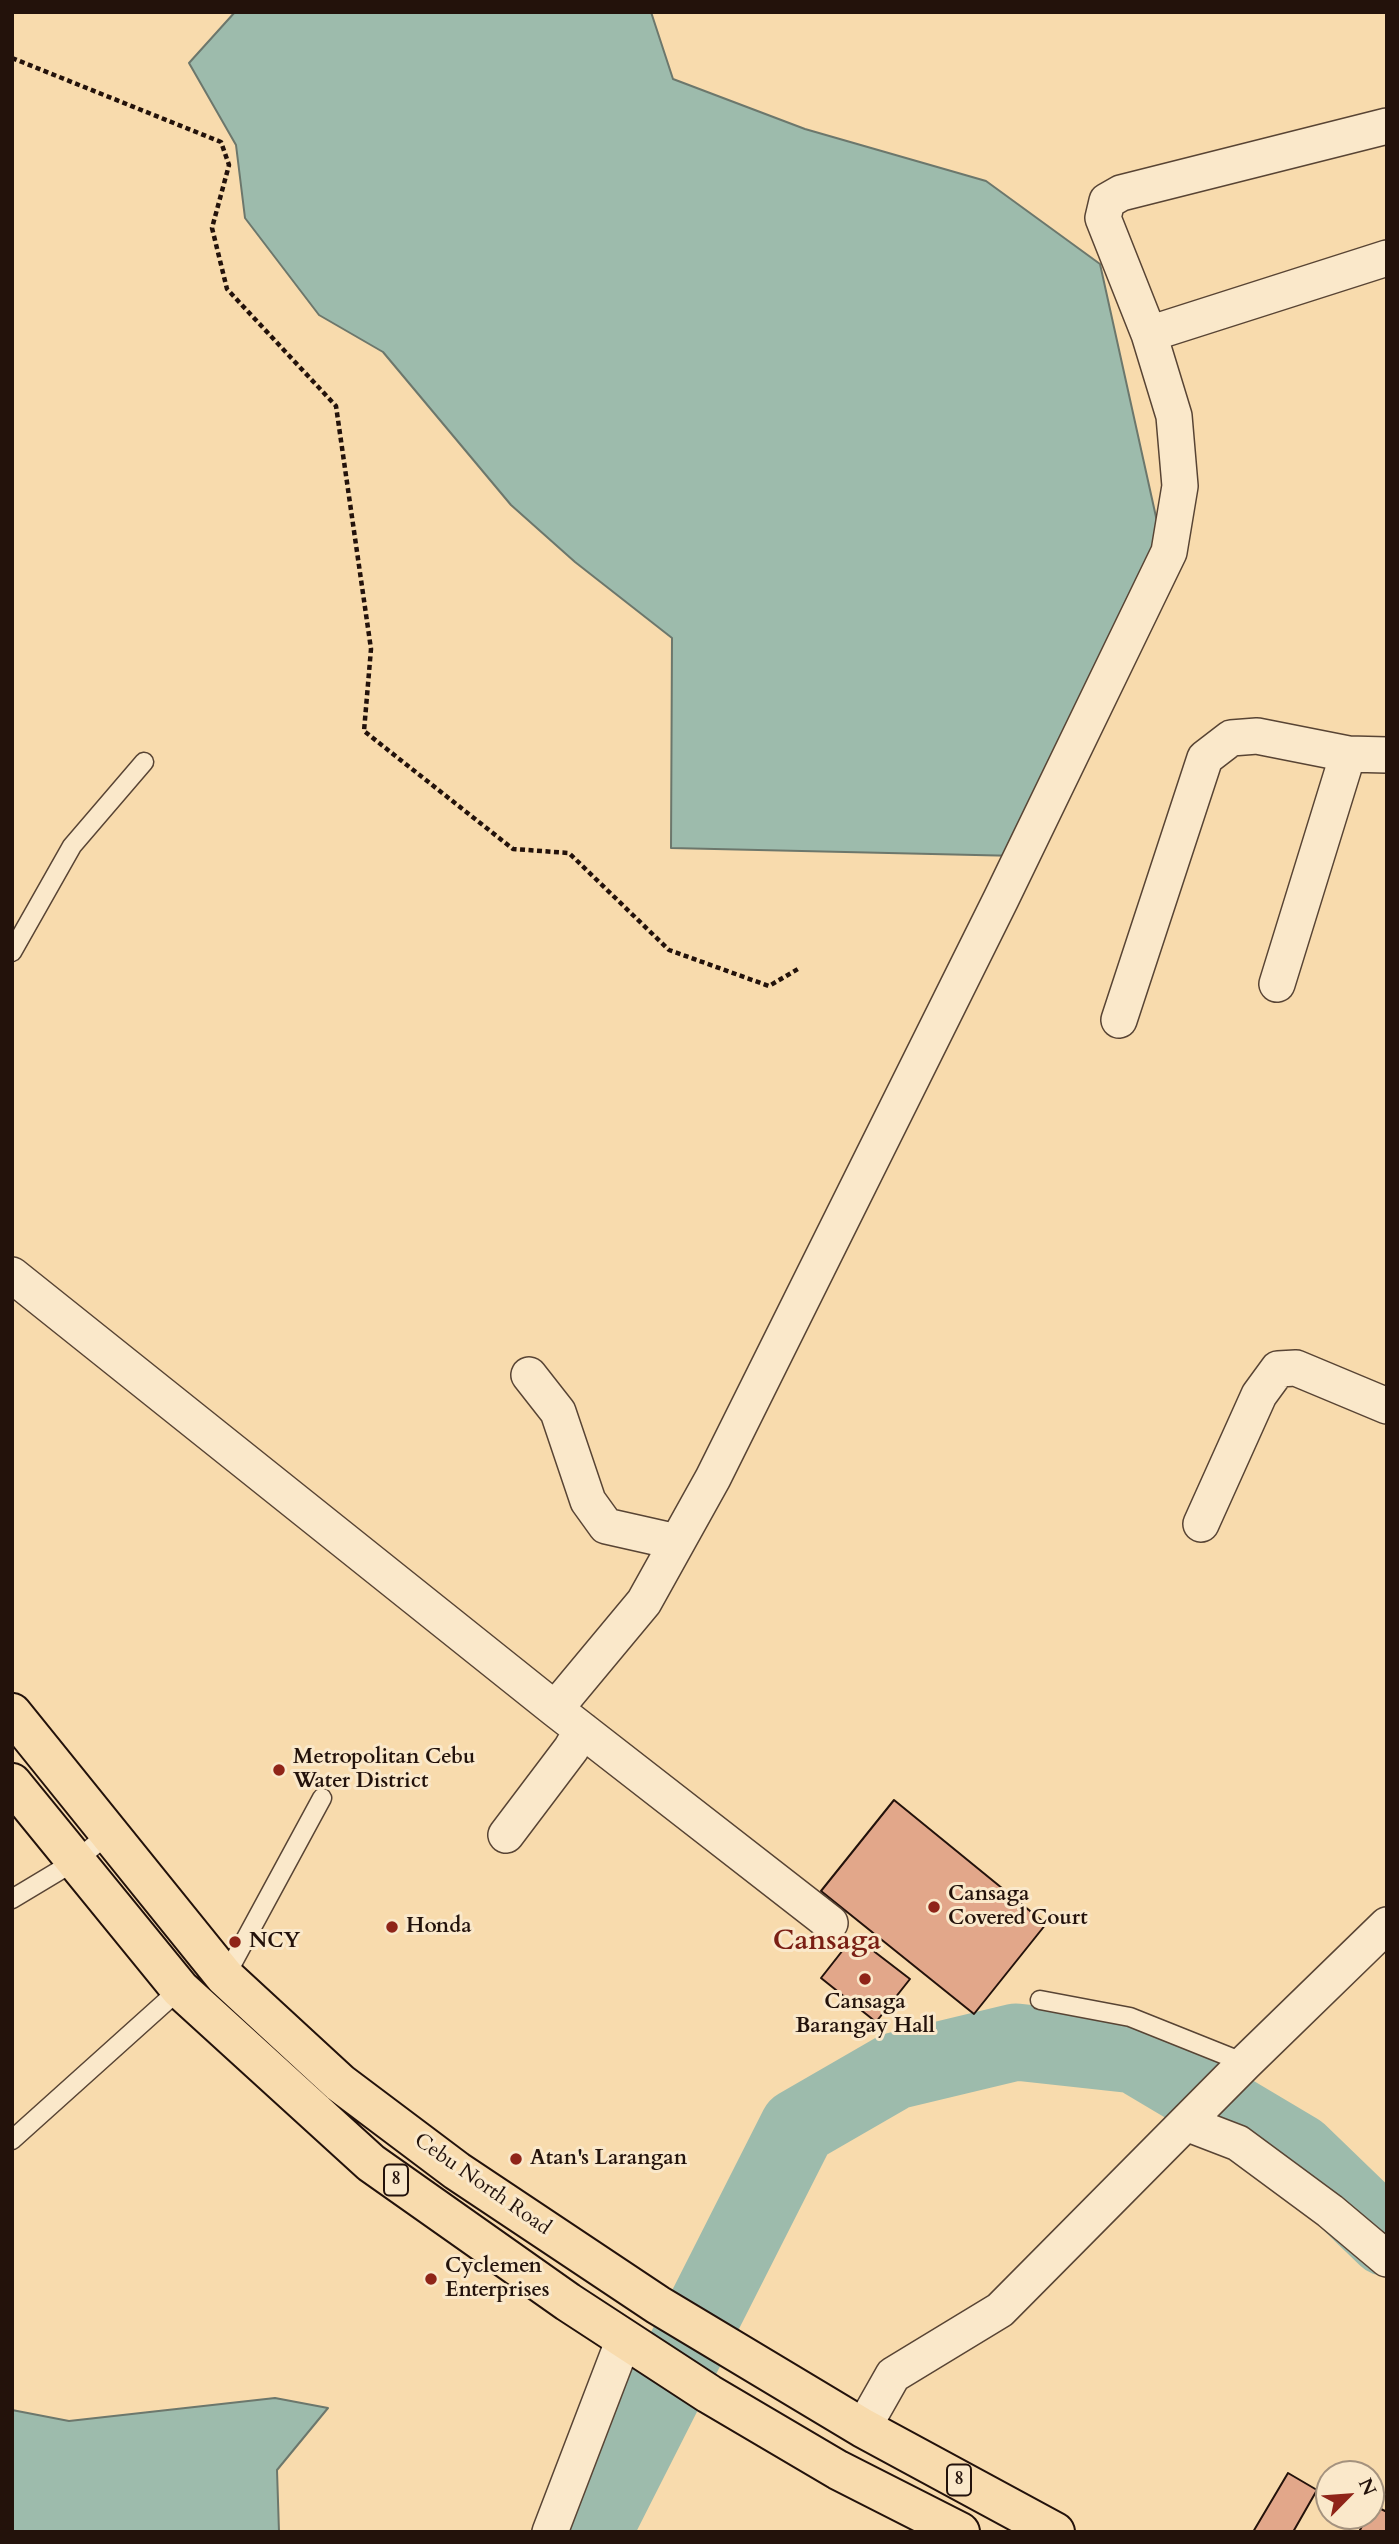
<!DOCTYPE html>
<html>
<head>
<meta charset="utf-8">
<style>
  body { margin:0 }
  #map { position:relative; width:1399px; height:2544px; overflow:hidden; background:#f8dbad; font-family:Cardo,serif }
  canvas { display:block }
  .frame { position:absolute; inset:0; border:14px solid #23120b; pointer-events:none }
  .north { position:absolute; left:1315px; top:2460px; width:70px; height:70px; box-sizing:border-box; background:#fae8ca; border:2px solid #a4927e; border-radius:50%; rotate:65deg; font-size:19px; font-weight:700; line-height:28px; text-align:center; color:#23120b }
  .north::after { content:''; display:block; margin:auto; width:24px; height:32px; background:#8f2418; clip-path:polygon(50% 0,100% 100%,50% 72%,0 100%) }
</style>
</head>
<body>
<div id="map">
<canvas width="1399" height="2544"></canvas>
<div class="frame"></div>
<div class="north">N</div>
</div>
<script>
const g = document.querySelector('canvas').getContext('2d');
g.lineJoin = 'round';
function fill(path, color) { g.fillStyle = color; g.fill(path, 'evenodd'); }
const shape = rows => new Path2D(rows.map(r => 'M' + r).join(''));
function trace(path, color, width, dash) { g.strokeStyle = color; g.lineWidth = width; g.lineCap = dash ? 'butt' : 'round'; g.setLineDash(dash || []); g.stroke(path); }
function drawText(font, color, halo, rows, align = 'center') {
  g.font = font + ' Cardo,serif'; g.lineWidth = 6; g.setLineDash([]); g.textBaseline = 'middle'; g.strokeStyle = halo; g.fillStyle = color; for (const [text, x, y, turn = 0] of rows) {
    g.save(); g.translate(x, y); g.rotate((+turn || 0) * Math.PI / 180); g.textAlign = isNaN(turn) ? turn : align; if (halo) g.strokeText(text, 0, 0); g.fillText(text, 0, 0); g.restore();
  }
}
const water = shape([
  [235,12,651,12,673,79,805,129,986,181,1100,264,1164,553,1019,856,671,848,672,638,575,562,511,505,383,352,319,315,245,218,236,145,189,63,235,12],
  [275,2398,328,2408,277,2470,279,2532,12,2532,12,2410,69,2421,275,2398]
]);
const river = shape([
  [593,2532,798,2127,895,2071,1016,2042,1135,2055,1298,2152,1387,2238]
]);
const building = shape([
  [894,1800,1046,1924,974,2014,821,1891,894,1800],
  [854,1936,910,1979,876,2022,821,1978,854,1936],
  [1288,2473,1317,2490,1293,2532,1253,2532,1288,2473],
  [1373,2505,1387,2512,1387,2532,1359,2532,1367,2516,1371,2516,1373,2505]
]);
const path = shape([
  [12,58,221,142,229,165,212,228,227,289,336,406,371,649,364,731,513,849,569,853,669,950,769,986,798,969]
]);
const lane = shape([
  [12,952,72,846,144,762],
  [12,1899,77,1860,109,1833],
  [225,1977,322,1798],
  [1040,2000,1130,2017,1245,2063],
  [12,2140,180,1989]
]);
const street = shape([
  [1149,334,1387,258],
  [1277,984,1348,754,1387,755],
  [1119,1020,1205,758,1231,738,1257,736,1348,754],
  [12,1275,555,1709,830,1923],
  [529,1375,558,1412,588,1501,606,1526,677,1542],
  [1201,1524,1259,1395,1278,1369,1296,1368,1387,1406],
  [555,1709,644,1602,713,1478,1001,899,1169,552,1180,486,1174,416,1149,334,1103,218,1107,201,1121,193,1387,126],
  [506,1835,571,1749,582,1730],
  [1186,2123,1238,2143,1330,2211,1387,2259],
  [863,2428,893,2375,1000,2310,1245,2063,1387,1925],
  [550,2532,624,2339]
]);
const primary = shape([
  [12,1713,225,1977,340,2083,457,2171,658,2305,863,2428,1055,2532],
  [12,1783,180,1989,371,2163,568,2302,709,2394,838,2470,960,2532]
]);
const markers = [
  [279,1770,7,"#8f2418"],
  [934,1907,7,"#8f2418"],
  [392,1927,7,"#8f2418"],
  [235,1942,7,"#8f2418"],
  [865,1979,7,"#8f2418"],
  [516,2159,7,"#8f2418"],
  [431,2279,7,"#8f2418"]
];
const shields = [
  [396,2180,24],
  [959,2480,24]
];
const shieldNames = [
  ["8",396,2180],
  ["8",959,2480]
];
const poiNames = [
  ["Metropolitan Cebu",293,1758],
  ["Water District",293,1782],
  ["Cansaga",948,1895],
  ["Covered Court",948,1919],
  ["Honda",406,1927],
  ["NCY",249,1942],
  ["Cansaga",865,2003,"center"],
  ["Barangay Hall",865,2027,"center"],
  ["Atan's Larangan",530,2159],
  ["Cyclemen",445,2267],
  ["Enterprises",445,2291]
];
const streetNames = [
  ["Cebu North Road",482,2185,35]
];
const districtNames = [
  ["Cansaga",827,1943]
];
fill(water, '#9dbbac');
trace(water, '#6c776c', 2);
trace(river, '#9dbbac', 77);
fill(building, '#e2a78a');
trace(building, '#23120b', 2);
trace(lane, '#584434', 21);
trace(street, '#584434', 38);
trace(primary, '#23120b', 42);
trace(path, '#23120b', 4.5, [5, 3.5]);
trace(lane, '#fae8ca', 18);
trace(street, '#fae8ca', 35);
trace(primary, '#f8dbad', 38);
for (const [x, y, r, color] of markers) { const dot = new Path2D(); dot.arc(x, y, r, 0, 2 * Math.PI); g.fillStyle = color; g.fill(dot); trace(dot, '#fae8ca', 2.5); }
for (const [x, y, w] of shields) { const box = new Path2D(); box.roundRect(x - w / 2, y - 15.5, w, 31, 5); g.fillStyle = '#fae8ca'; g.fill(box); trace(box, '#23120b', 2); }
drawText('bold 19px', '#23120b', null, shieldNames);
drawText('bold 21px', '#23120b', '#fae8ca', poiNames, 'left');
drawText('21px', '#23120b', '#fae8ca', streetNames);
drawText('bold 28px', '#7a1f14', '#fae8ca', districtNames);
</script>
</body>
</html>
